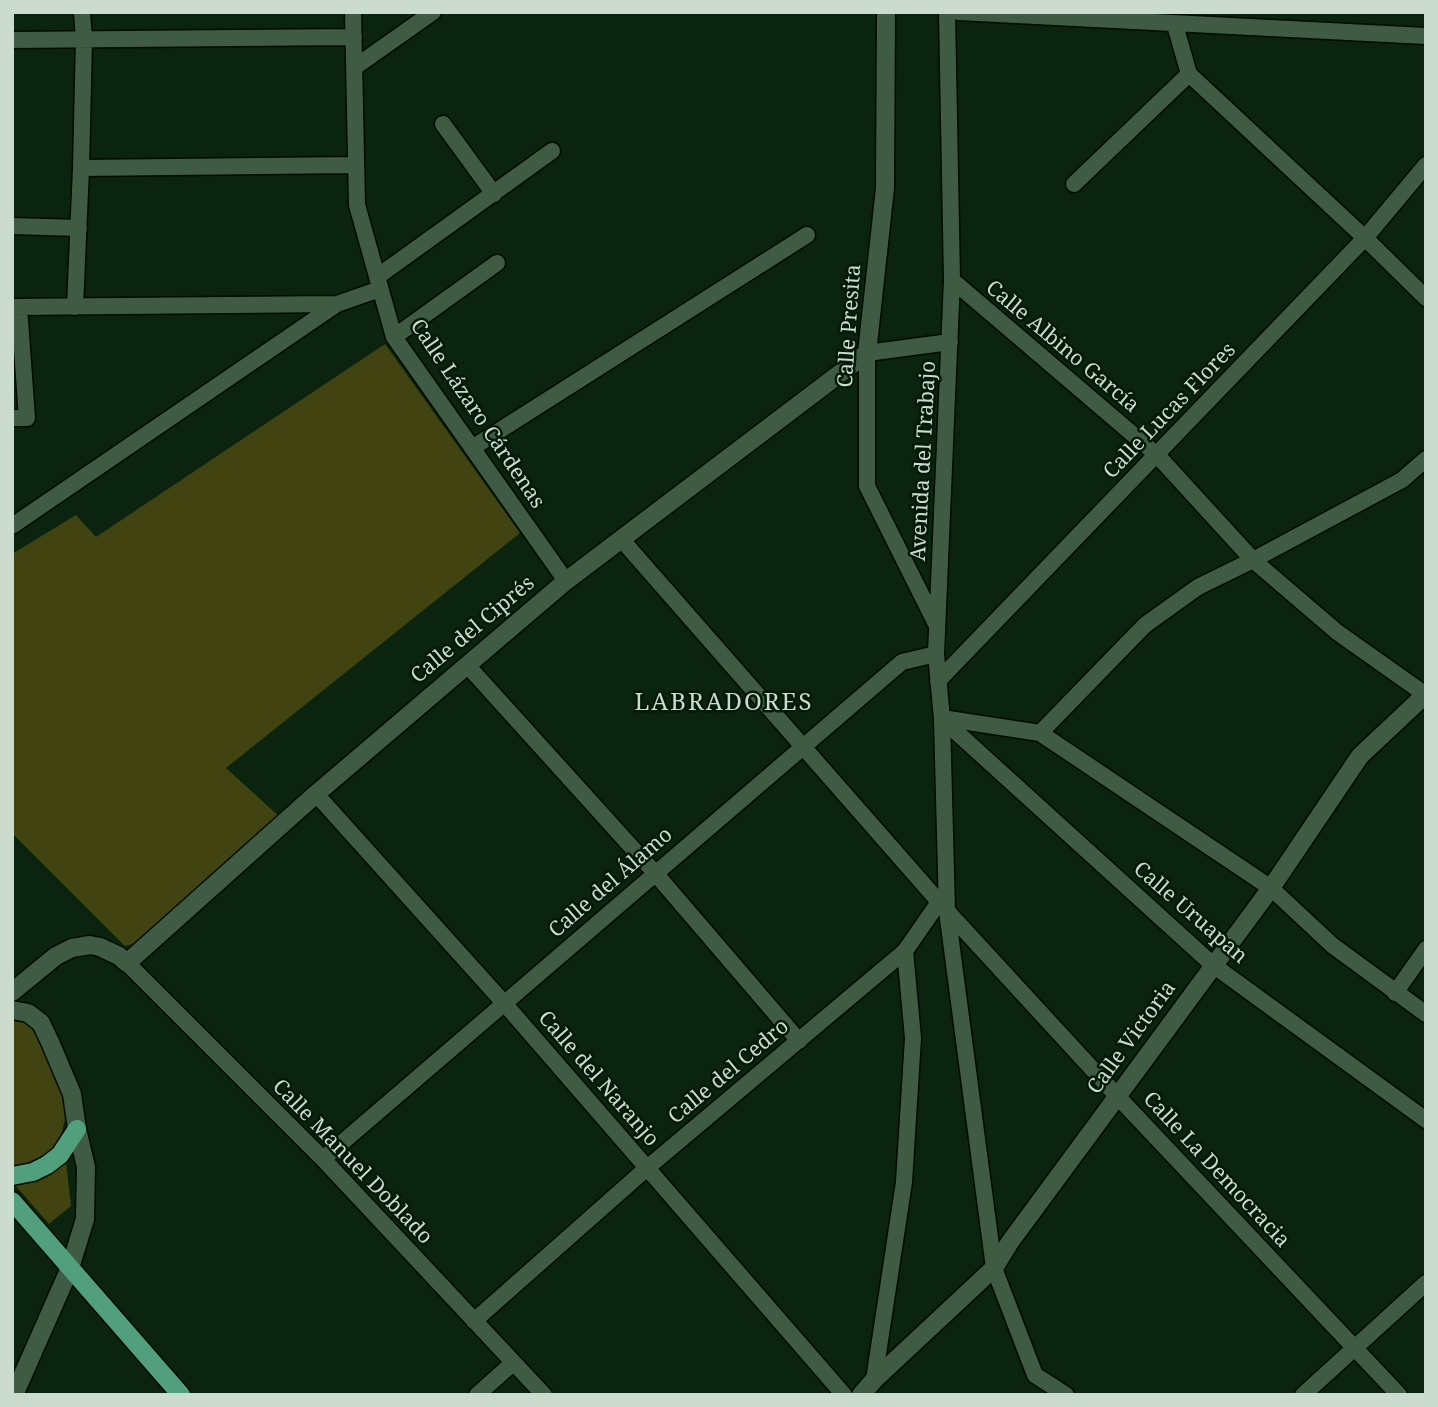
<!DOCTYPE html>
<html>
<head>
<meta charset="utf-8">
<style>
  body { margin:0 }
  #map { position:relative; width:1438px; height:1407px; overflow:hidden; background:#0a2410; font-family:"Noto Serif",serif }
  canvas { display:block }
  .frame { position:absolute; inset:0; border:14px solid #cbdbcd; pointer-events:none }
</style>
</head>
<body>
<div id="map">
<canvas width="1438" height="1407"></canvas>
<div class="frame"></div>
</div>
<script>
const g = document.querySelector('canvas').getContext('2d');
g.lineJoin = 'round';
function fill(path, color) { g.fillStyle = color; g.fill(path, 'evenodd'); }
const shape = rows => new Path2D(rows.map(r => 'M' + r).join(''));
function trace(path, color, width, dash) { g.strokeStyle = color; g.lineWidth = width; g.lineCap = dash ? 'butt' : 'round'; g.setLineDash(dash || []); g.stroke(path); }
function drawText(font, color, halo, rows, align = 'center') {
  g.font = font + ' "Noto Serif",serif'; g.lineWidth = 5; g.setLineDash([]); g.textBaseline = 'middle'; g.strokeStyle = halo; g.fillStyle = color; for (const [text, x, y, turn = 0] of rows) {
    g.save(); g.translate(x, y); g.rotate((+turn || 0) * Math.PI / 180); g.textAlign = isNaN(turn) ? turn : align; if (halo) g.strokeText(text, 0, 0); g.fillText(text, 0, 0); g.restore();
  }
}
const green = shape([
  [385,344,520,533,226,768,281,818,133,944,125,946,12,833,12,554,76,515,96,537],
  [12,1021,21,1021,35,1027,65,1099,67,1112,60,1139,52,1150,42,1158,16,1167,12,1166],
  [66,1162,71,1206,49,1224,15,1185,43,1179]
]);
const minor = shape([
  [353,12,357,205,394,337,566,581],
  [947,12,952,280,936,654,942,719,947,911,994,1268,1035,1375,1066,1395],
  [958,12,1426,36],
  [1175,25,1189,74,1365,238,1426,298],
  [12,40,354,37],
  [355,67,433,12],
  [443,124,494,194],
  [81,168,355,165],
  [1074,184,1189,74],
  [12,226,79,228],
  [377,277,552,151],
  [952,280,1157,455,1253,560,1337,632,1426,695],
  [12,307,337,304],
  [75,307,81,168,84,39,82,12],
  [394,337,497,263],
  [12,418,27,418,19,307],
  [472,448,807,235],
  [12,526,337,304,380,289],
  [622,540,947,911,1118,1097,1399,1395],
  [936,624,867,486,867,353,950,342],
  [467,665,655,873,799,1041],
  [938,681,1365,238,1426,165],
  [942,718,1040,733,1271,888,1332,945,1426,1014],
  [942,719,1213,965,1426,1120],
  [1040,733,1145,625,1198,587,1253,560,1402,480,1426,459],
  [316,794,504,1003,844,1395],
  [127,963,323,1159,544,1395],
  [1395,993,1426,949],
  [323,1159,902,662,936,654],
  [474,1321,647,1168,905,951,939,902],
  [874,1380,904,1182,913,1038,905,951],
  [477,1395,513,1363],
  [1303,1395,1426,1283]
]);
const tertiary = shape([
  [12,992,56,956,72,948,90,945,100,947,119,956,127,963,316,794,566,581,867,353,885,188,886,12],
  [12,1010,28,1013,41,1023,50,1042,72,1094,77,1129,86,1167,85,1219,70,1268,14,1395],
  [861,1395,874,1380,994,1268,1010,1242,1271,888,1360,756,1426,694]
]);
const primary = shape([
  [12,1176,33,1172,47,1165,60,1155,77,1129],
  [12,1201,181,1395]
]);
const streetNames = [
  ["Calle Presita",850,326,-86],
  ["Calle Albino García",1062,347,40],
  ["Calle Lucas Flores",1170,411,-46],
  ["Calle Lázaro Cárdenas",477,414,56],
  ["Avenida del Trabajo",924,461,-87],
  ["Calle del Ciprés",473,630,-40],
  ["Calle del Álamo",611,883,-41],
  ["Calle Uruapan",1190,913,41],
  ["Calle Victoria",1132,1038,-54],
  ["Calle del Cedro",729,1072,-40],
  ["Calle del Naranjo",598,1079,49],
  ["Calle Manuel Doblado",352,1162,46],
  ["Calle La Democracia",1216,1170,47]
];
const quarterNames = [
  ["LABRADORES",724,703]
];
fill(green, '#414411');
trace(minor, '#000c00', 19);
trace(tertiary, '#000c00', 21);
trace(primary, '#000c00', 21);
trace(minor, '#405b44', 16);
trace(tertiary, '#405b44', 18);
trace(primary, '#529f7e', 18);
drawText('21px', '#cbdbcd', '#021a07', streetNames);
g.letterSpacing = '2px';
drawText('24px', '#cbdbcd', '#021a07', quarterNames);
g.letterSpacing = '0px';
</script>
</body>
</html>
